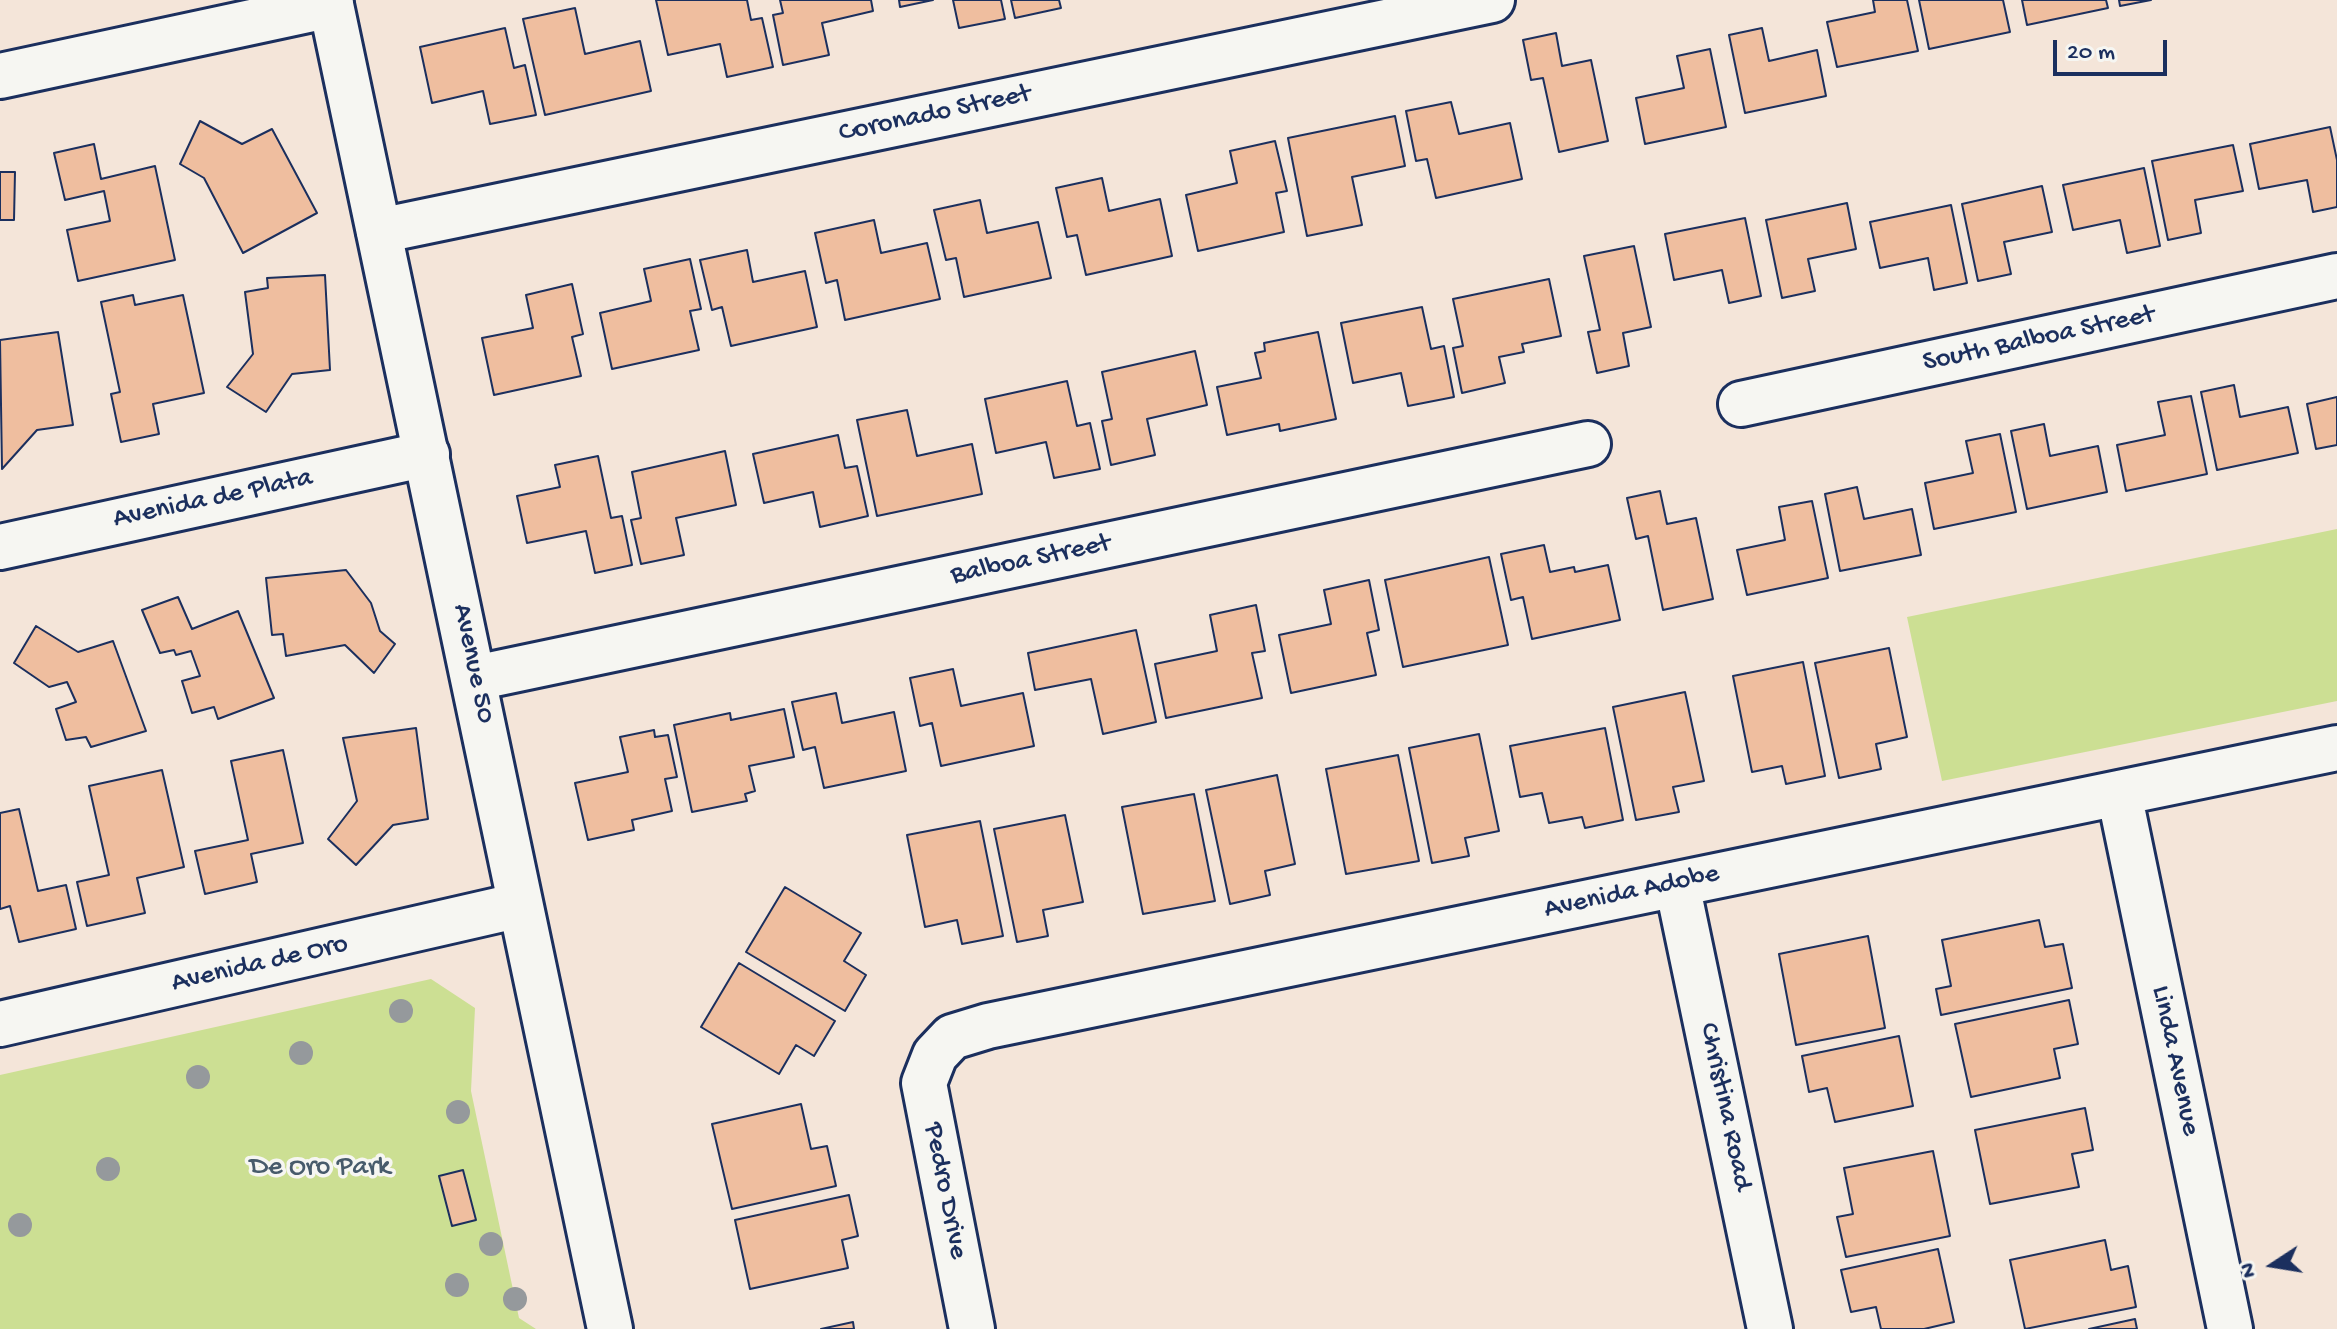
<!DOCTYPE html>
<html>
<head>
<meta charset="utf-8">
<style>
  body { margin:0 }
  #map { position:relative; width:2337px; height:1329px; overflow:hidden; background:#f4e5d9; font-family:"Gochi Hand",sans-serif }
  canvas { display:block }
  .north { position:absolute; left:2233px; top:1225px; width:80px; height:80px; -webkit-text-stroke:6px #f6f6f2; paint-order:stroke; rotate:258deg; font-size:22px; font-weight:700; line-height:32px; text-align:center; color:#1b2f5e }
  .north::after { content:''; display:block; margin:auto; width:28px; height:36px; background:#1b2f5e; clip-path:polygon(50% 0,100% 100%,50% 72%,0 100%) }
  .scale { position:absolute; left:2053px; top:40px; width:114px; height:36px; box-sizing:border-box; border:4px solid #1b2f5e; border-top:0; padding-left:10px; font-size:24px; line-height:28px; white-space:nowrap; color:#1b2f5e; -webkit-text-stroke:6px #f6f6f2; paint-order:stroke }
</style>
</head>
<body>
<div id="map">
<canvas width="2337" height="1329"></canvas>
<div class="north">N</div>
<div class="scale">20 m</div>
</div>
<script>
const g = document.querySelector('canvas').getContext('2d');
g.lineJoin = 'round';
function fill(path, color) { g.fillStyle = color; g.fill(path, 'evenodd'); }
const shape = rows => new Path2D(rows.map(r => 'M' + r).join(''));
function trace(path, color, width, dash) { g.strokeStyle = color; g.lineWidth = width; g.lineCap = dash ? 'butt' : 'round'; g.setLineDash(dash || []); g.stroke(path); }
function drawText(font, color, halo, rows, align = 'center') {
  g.font = font + ' "Gochi Hand",sans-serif'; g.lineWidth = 7; g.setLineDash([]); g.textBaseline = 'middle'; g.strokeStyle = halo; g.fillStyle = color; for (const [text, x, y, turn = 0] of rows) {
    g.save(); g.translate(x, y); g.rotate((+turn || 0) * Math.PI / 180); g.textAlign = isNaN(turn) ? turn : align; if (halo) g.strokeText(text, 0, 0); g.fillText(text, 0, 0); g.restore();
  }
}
const green = shape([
  [2337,529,2337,701,1942,781,1907,617],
  [431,979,475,1008,471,1091,519,1318,536,1329,0,1329,0,1075]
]);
const building = shape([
  [656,0,747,0,751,20,762,18,773,67,727,77,720,44,668,55,656,0],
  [780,0,871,0,873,11,822,23,829,55,783,65,773,15,783,13,780,0],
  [899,0,933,0,900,7,899,0],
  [953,0,1001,0,1005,19,959,28,953,0],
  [1011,0,1059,0,1061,8,1015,18,1011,0],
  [1873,0,1907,0,1918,51,1837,67,1827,22,1875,12,1873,0],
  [1919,0,2003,0,2010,32,1929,49,1919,0],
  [2022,0,2106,0,2108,8,2027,25,2022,0],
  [2119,0,2151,0,2120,6,2119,0],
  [575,8,585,54,640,41,651,91,545,115,523,19,575,8],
  [505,28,514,68,525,65,536,115,490,124,483,91,432,103,420,47,505,28],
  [1762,28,1769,61,1817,50,1826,96,1745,113,1729,35,1762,28],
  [1556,33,1562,66,1591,60,1608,141,1559,152,1543,78,1531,80,1523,40,1556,33],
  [1710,49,1726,127,1645,144,1636,98,1684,88,1677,56,1710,49],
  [1451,102,1459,134,1510,123,1522,179,1436,198,1427,159,1416,161,1406,111,1451,102],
  [1395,116,1405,166,1352,177,1362,225,1307,236,1288,138,1395,116],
  [200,121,242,144,272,129,317,213,243,253,204,178,180,164,200,121],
  [2330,127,2337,160,2337,207,2313,212,2307,180,2259,189,2250,144,2330,127],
  [1275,141,1287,191,1276,193,1284,232,1198,251,1186,195,1237,183,1230,151,1275,141],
  [94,144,101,179,155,166,175,260,78,281,67,230,110,221,104,191,65,200,54,153,94,144],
  [2233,145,2243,191,2195,200,2201,233,2168,240,2152,161,2233,145],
  [2144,168,2160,246,2127,253,2120,220,2073,230,2063,185,2144,168],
  [0,172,15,172,14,220,0,220,0,172],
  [1102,178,1109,211,1160,199,1172,256,1086,275,1077,235,1067,237,1056,188,1102,178],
  [2042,186,2052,232,2004,242,2011,274,1978,281,1962,204,2042,186],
  [980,200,987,233,1038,222,1051,278,964,297,956,258,946,260,934,210,980,200],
  [1847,203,1856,249,1808,259,1815,291,1782,298,1766,220,1847,203],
  [1951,205,1967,283,1934,290,1928,258,1880,268,1870,222,1951,205],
  [1745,218,1761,296,1729,303,1722,270,1674,280,1665,234,1745,218],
  [874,220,881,253,927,243,940,299,845,320,837,280,826,283,815,233,874,220],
  [1634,246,1651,327,1623,333,1629,366,1597,373,1588,332,1600,330,1584,256,1634,246],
  [747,250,753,282,805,271,817,327,731,346,722,307,712,310,700,260,747,250],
  [690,259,701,309,690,311,699,350,612,369,600,313,651,301,644,269,690,259],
  [325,275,330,370,292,374,266,412,227,387,253,354,245,292,268,288,267,278,325,275],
  [1549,279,1561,336,1522,344,1524,352,1499,357,1505,383,1462,393,1453,348,1463,346,1453,299,1549,279],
  [572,284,583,334,572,337,581,376,494,395,482,338,533,328,526,295,572,284],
  [133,295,135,305,183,295,204,393,153,404,159,434,121,442,111,394,120,392,101,302,133,295],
  [1422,307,1431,349,1444,346,1454,397,1408,406,1401,373,1353,383,1341,323,1422,307],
  [58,332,73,425,37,430,2,469,0,340,58,332],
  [1318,332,1336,419,1280,431,1279,424,1227,435,1217,387,1261,378,1255,353,1265,351,1264,343,1318,332],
  [1195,351,1207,405,1147,419,1155,455,1111,465,1102,421,1112,419,1102,372,1195,351],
  [1067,381,1077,426,1090,423,1100,469,1054,478,1046,442,996,453,985,399,1067,381],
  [2234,385,2240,417,2288,407,2298,453,2217,470,2201,392,2234,385],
  [2191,396,2207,474,2126,491,2117,445,2165,435,2158,402,2191,396],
  [2337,397,2337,445,2316,449,2307,404,2337,397],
  [907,410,917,456,972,444,982,494,877,516,857,420,907,410],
  [2044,424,2050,456,2098,446,2107,492,2027,509,2011,431,2044,424],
  [2000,434,2016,512,1934,529,1925,483,1973,473,1966,441,2000,434],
  [838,435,845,468,857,466,868,516,820,527,813,492,764,503,753,454,838,435],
  [725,451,736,505,676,518,684,555,641,564,631,520,641,518,632,472,725,451],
  [598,456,611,518,622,516,632,565,595,573,586,531,527,543,517,496,560,487,555,465,598,456],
  [1857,487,1864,519,1912,509,1921,555,1840,571,1825,494,1857,487],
  [1660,491,1667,524,1696,518,1713,599,1663,610,1648,536,1636,539,1627,498,1660,491],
  [1812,501,1828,578,1747,595,1737,550,1785,540,1779,507,1812,501],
  [1544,545,1550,572,1574,567,1575,572,1608,565,1620,620,1532,639,1523,597,1511,600,1501,554,1544,545],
  [1489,557,1508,645,1403,667,1385,580,1489,557],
  [346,570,371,603,380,631,395,644,374,673,345,645,286,656,283,634,272,635,266,578,346,570],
  [1369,580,1379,630,1367,633,1376,675,1291,693,1279,635,1331,624,1324,590,1369,580],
  [178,597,192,629,238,611,274,698,218,719,214,707,192,713,182,681,200,676,191,651,176,655,174,650,160,653,142,610,178,597],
  [1256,605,1265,651,1252,653,1262,698,1166,718,1155,664,1217,651,1210,615,1256,605],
  [36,626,78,652,113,641,146,731,91,747,86,737,66,740,56,709,76,702,67,682,49,687,14,663,36,626],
  [1136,630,1156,722,1103,734,1091,679,1035,690,1028,653,1136,630],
  [1889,648,1907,737,1876,744,1881,769,1839,778,1815,663,1889,648],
  [1803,662,1825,776,1786,784,1782,766,1752,772,1733,676,1803,662],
  [953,669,961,706,1023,693,1034,746,941,766,932,723,920,726,910,678,953,669],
  [1685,692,1704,781,1673,787,1679,812,1636,820,1613,707,1685,692],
  [836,693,842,723,894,712,906,771,824,788,815,747,803,750,792,702,836,693],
  [784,709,794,757,749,766,755,791,745,794,747,801,692,812,674,725,730,713,731,720,784,709],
  [416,728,428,819,393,825,356,865,328,839,357,801,343,738,416,728],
  [1605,728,1623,820,1585,828,1582,817,1549,823,1542,793,1520,797,1510,746,1605,728],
  [654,730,655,737,668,735,677,777,665,779,672,811,632,820,634,830,588,840,575,783,628,772,620,737,654,730],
  [1479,734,1499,831,1465,838,1469,856,1432,863,1409,748,1479,734],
  [283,750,303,843,251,854,257,882,205,894,195,851,248,840,231,761,283,750],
  [1398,755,1419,861,1346,874,1326,769,1398,755],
  [162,770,184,867,137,878,145,913,87,926,77,882,109,875,89,786,162,770],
  [1277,775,1295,864,1265,871,1270,895,1230,904,1206,790,1277,775],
  [1194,794,1215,901,1143,914,1122,807,1194,794],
  [19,809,38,891,66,885,76,929,19,942,10,906,0,909,0,813,19,809],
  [1065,815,1083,902,1043,910,1048,936,1017,942,994,829,1065,815],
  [980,821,1003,936,962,944,957,920,925,927,907,835,980,821],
  [785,887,861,933,844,961,866,975,845,1011,746,952,785,887],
  [2039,920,2045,947,2063,944,2072,988,1941,1015,1936,989,1951,986,1942,940,2039,920],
  [1868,936,1885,1028,1796,1045,1779,954,1868,936],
  [739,963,835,1021,814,1056,796,1045,779,1074,701,1027,739,963],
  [2069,1000,2078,1044,2054,1049,2060,1078,1971,1097,1955,1024,2069,1000],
  [1899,1036,1913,1106,1835,1122,1827,1088,1809,1092,1802,1056,1899,1036],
  [801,1104,811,1149,827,1146,836,1186,732,1209,712,1124,801,1104],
  [2085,1108,2093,1150,2072,1154,2079,1187,1990,1204,1975,1130,2085,1108],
  [1933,1151,1950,1236,1846,1257,1837,1217,1853,1214,1844,1168,1933,1151],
  [463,1170,476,1220,452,1226,439,1176,463,1170],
  [849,1195,858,1236,842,1240,848,1268,750,1289,735,1220,849,1195],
  [2105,1240,2111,1270,2128,1266,2136,1307,2025,1329,2010,1260,2105,1240],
  [1938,1249,1954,1322,1924,1329,1881,1329,1876,1307,1851,1312,1841,1270,1938,1249],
  [2135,1319,2137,1329,2089,1329,2135,1319],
  [853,1322,854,1329,821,1329,853,1322]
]);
const minor = shape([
  [0,76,331,5],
  [379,231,1492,0],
  [1741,404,2337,276],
  [0,547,427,454],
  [475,678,1588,444],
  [2119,793,2230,1329],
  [1677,884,1770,1329],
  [0,1024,520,905],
  [972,1329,924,1083,935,1055,952,1037,988,1026,2337,748]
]);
const major = shape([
  [330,0,610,1329]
]);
const trees = [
  [401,1011],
  [301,1053],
  [198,1077],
  [458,1112],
  [108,1169],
  [20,1225],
  [491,1244],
  [457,1285],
  [515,1299]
];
const streetNames = [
  ["Coronado Street",935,115,-12],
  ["South Balboa Street",2039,340,-12],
  ["Avenida de Plata",213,500,-12],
  ["Balboa Street",1031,561,-12],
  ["Avenue 50",472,664,78],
  ["Avenida Adobe",1632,893,-12],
  ["Avenida de Oro",260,965,-13],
  ["Linda Avenue",2174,1061,78],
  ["Christina Road",1724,1107,78],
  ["Pedro Drive",944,1191,79]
];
const parkNames = [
  ["De Oro Park",320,1169]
];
fill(green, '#ccdf93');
fill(building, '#efbe9f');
trace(building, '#1b2f5e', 2);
trace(minor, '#1b2f5e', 50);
trace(major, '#1b2f5e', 50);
trace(minor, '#f6f6f2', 44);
trace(major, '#f6f6f2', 44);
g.fillStyle = '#95999c';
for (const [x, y] of trees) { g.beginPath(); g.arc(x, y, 12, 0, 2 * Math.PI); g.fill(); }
drawText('28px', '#1b2f5e', '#f6f6f2', streetNames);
drawText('28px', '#475b6b', '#f6f6f2', parkNames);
</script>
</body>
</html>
